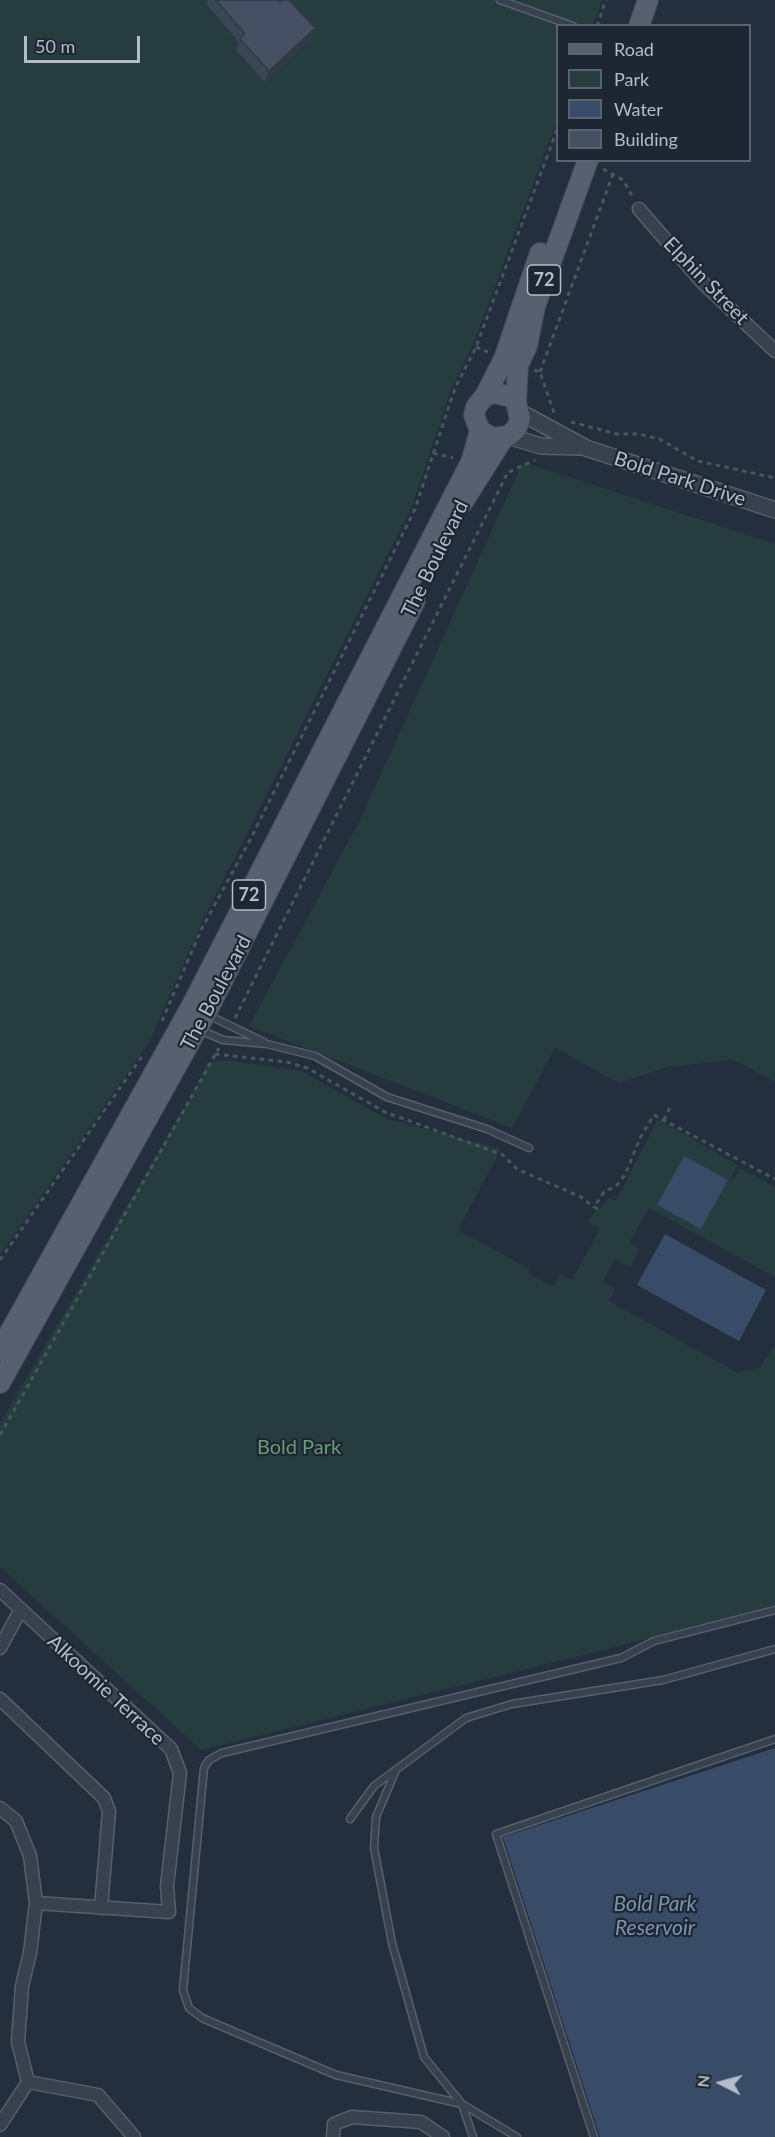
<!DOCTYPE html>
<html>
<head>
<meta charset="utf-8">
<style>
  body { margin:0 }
  #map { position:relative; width:775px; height:2137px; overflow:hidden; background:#242f3e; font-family:Lato,sans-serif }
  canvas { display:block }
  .legend { position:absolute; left:556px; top:24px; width:195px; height:138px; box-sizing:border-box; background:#1d2633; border:2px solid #59626f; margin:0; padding:8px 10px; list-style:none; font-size:18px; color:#b4bcc9 }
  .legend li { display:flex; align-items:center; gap:12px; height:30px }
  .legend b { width:30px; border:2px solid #59626f }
  .north { position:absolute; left:691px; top:2053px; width:60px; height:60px; -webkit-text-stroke:4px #1d2633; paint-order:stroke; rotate:276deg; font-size:16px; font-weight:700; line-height:24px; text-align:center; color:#b4bcc9 }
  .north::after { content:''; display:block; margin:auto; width:21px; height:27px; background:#b4bcc9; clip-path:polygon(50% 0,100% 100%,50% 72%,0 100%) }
  .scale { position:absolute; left:24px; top:36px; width:116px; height:27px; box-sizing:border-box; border:3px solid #b4bcc9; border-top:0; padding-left:8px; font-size:18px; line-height:21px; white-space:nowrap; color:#b4bcc9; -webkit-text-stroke:4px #1d2633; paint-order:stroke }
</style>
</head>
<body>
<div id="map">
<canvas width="775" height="2137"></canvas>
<ul class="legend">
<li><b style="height:8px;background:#56606e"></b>Road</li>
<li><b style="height:16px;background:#263c3f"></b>Park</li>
<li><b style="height:16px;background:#394c67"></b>Water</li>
<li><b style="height:16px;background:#455162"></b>Building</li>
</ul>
<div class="north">N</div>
<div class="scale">50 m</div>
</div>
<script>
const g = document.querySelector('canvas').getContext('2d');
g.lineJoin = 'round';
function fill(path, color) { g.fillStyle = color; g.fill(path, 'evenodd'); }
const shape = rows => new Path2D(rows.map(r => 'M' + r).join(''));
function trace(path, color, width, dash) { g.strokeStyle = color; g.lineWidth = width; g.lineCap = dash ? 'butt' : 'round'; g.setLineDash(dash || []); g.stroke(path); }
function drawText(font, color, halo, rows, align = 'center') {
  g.font = font + ' Lato,sans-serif'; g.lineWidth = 4.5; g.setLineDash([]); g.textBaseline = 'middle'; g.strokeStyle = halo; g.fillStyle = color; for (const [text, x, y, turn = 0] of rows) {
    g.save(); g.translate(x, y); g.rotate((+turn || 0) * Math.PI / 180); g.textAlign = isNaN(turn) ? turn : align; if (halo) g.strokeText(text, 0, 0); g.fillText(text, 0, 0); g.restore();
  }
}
const green = shape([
  [0,0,602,0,593,25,558,26,557,120,473,345,452,387,412,507,199,928,150,1041,0,1255],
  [523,462,775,544,775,1082,740,1063,731,1060,668,1067,619,1083,555,1048,512,1128,249,1026,359,822],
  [226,1060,301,1071,387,1119,501,1149,458,1230,529,1269,528,1273,553,1287,560,1274,572,1280,600,1229,587,1221,609,1198,616,1201,658,1119,738,1165,731,1178,734,1179,740,1168,775,1187,775,1277,649,1208,629,1243,640,1249,630,1267,615,1259,602,1282,615,1289,609,1301,736,1372,760,1368,775,1345,775,1607,201,1750,0,1567,0,1423,202,1077,206,1063]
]);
const water = shape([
  [684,1156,728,1180,701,1229,657,1205],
  [665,1234,766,1290,739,1341,637,1285],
  [775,1748,775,2137,600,2137,503,1837]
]);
const path = shape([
  [597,26,606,0],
  [603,169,623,180,634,199],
  [476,347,488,352],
  [534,370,540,372,554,413],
  [540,372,613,174],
  [571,422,617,434,639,434,659,439,698,461,775,478],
  [433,453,453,458],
  [509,472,535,460],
  [235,1018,508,472],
  [162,1021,201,930,250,840,415,509,455,388,476,347,558,127],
  [215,1054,287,1062,307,1068,385,1112,503,1155,517,1169,581,1197,594,1207],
  [664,1120,671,1105],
  [598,1209,594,1207,604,1192,616,1186,625,1175,640,1138,654,1115,775,1179],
  [0,1260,143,1055],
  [0,1435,219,1048]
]);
const service = shape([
  [500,0,573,26],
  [208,1015,264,1042],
  [200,1030,223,1040,267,1044,315,1056,387,1097,487,1129,529,1148],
  [396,1770,376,1817,374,1848,392,1943,424,2057,462,2104,473,2137],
  [350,1819,374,1786,466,1718,512,1704,663,1680,775,1649],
  [517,2137,462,2104,336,2075,202,2018,189,2008,183,1990,204,1768,209,1760,222,1753,621,1658,654,1641,775,1610],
  [594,2137,496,1834,775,1739]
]);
const minor = shape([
  [639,209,702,282,775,351],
  [0,1590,171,1749,180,1773,167,1886,169,1912,36,1903],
  [0,1648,20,1611],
  [0,1699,104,1798,109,1811,101,1908],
  [0,1808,16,1821,30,1856,36,1903,30,1953,22,1986,18,2042,28,2082,0,2125],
  [28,2082,98,2095,134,2137],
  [333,2137,334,2124,352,2117,421,2122,443,2137]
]);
const tertiary = shape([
  [520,412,586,448,775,510],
  [508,436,541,446,580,447]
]);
const primary = shape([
  [639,26,648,0],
  [485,396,504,359,540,253],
  [516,402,518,365,527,346,535,306,588,160],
  [463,502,504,437],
  [0,1350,192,1005,471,462,480,431,474,415,476,407,485,396,495,393,511,397,516,402,520,419,516,429,508,436,493,438,480,431],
  [0,1383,206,1013,415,601]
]);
const wall = shape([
  [208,0,278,0,315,28,311,39,265,82,236,50,239,42,206,4]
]);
const shadedWall = shape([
  [315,28,311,39,265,82,269,71]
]);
const building = shape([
  [216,0,278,0,280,2,282,0,289,0,315,28,269,71,240,39,245,34,216,0]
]);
const shields = [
  [544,280,33],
  [249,895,33]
];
const shieldNames = [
  ["72",544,280],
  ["72",249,895]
];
const streetNames = [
  ["Elphin Street",706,281,46],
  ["Bold Park Drive",680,479,18],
  ["The Boulevard",435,559,-64],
  ["The Boulevard",216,993,-62],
  ["Alkoomie Terrace",106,1690,43]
];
const parkNames = [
  ["Bold Park",299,1448]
];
const waterNames = [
  ["Bold Park",655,1904],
  ["Reservoir",655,1928]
];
fill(green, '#263c3f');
fill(water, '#394c67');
trace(service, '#565f6c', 9);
trace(minor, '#565f6c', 15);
trace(tertiary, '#565f6c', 18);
trace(primary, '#414a57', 22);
trace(path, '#44595c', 3, [4.5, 4.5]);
trace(service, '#38414e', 6);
trace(minor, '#38414e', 12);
trace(tertiary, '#38414e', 15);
trace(primary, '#56606e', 20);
fill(wall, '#3b4654');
fill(shadedWall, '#303945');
fill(building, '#455162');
trace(building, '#303945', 1.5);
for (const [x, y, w] of shields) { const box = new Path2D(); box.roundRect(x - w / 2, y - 15, w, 30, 4.5); g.fillStyle = '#1d2633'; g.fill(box); trace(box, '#b4bcc9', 1.5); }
drawText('bold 18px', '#b4bcc9', null, shieldNames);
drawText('20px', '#b4bcc9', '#1d2633', streetNames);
drawText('20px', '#6b9a76', '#1d2633', parkNames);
drawText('italic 21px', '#7c92b1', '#1d2633', waterNames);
</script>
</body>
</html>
